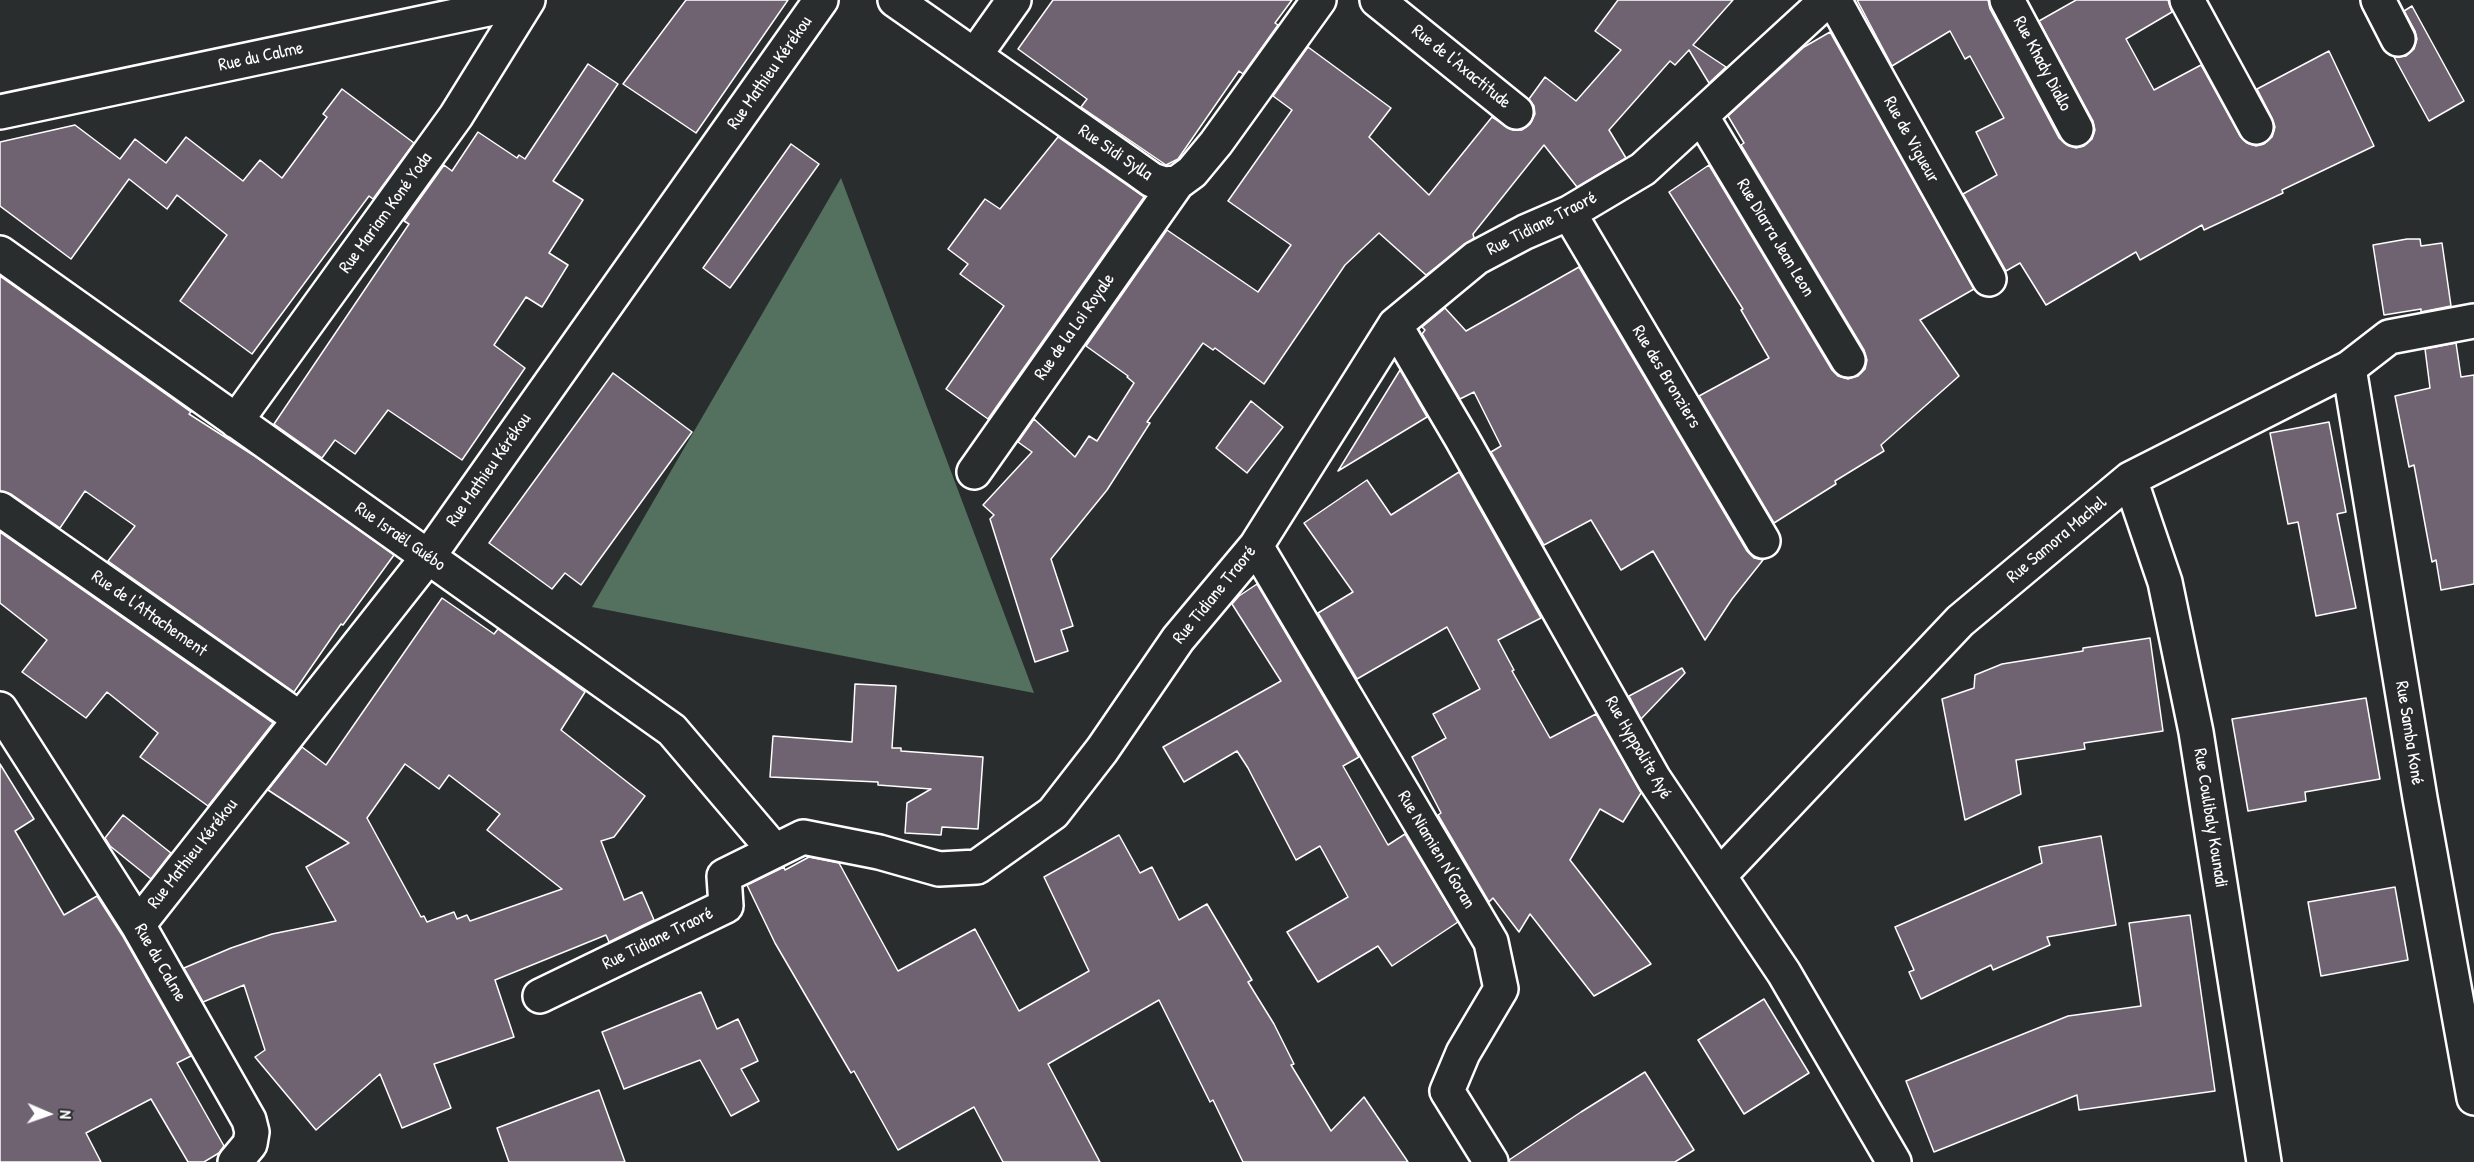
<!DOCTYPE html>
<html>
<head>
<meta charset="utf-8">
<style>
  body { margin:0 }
  #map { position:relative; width:2474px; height:1162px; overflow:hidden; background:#2a2d2e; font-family:"Patrick Hand",sans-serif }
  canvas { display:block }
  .north { position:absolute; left:18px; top:1084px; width:60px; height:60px; -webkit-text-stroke:4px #2a2d2e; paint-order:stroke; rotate:92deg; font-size:16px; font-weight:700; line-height:24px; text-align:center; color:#fff }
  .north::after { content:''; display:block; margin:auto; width:21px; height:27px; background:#fff; clip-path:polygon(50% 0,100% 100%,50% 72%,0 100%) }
</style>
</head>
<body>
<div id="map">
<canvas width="2474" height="1162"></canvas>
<div class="north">N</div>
</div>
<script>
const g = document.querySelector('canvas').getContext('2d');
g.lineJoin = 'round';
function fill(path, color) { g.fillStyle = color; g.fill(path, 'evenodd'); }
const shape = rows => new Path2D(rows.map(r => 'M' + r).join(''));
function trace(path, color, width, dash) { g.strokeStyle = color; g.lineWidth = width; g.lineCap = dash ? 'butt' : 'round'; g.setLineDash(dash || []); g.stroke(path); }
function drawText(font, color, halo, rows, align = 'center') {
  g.font = font + ' "Patrick Hand",sans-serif'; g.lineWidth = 4.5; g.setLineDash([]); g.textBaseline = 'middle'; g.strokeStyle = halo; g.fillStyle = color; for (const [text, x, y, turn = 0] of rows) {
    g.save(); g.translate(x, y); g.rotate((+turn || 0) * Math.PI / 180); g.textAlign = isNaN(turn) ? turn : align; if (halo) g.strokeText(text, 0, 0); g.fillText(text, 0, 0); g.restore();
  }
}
const green = shape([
  [841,178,1034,693,592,607]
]);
const building = shape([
  [686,0,788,0,696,133,623,84,686,0],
  [1053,0,1292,0,1275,23,1278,25,1243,74,1239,71,1178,159,1166,165,1081,107,1087,99,1018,49,1053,0],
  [1618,0,1733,0,1693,45,1726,67,1709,83,1689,50,1675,65,1670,61,1609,130,1626,158,1577,187,1544,145,1473,234,1474,238,1426,275,1379,233,1345,265,1264,384,1215,348,1213,350,1203,343,1147,422,1150,423,1107,490,1051,559,1073,626,1061,630,1068,651,1035,662,990,519,994,515,983,505,1032,452,1018,442,1034,419,1075,457,1089,436,1097,441,1134,383,1127,377,1128,376,1086,346,1167,230,1258,292,1291,245,1228,201,1292,110,1273,96,1308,47,1391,108,1369,137,1429,195,1492,117,1513,130,1522,130,1530,124,1535,114,1534,106,1529,99,1545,77,1576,101,1621,50,1595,31,1618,0],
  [1857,0,1988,0,1990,9,2059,138,2067,145,2076,148,2084,146,2092,139,2095,130,2093,121,2039,21,2076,0,2168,0,2172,12,2126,39,2154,90,2201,65,2240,136,2247,143,2256,146,2264,144,2272,137,2275,127,2272,118,2257,89,2329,51,2374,146,2282,190,2283,193,2204,230,2202,225,2140,260,2136,252,2046,305,2020,263,2006,271,1963,194,1997,175,1976,132,2004,118,1970,56,1965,59,1950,31,1892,66,1857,0],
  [2412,6,2464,101,2429,121,2394,57,2406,56,2414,49,2417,39,2415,31,2404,11,2412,6],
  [1830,32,1974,289,1920,320,1959,376,1881,445,1884,451,1835,481,1836,484,1774,523,1699,396,1769,358,1741,310,1743,309,1669,192,1709,165,1832,370,1838,376,1848,379,1858,376,1865,369,1867,360,1864,350,1741,145,1744,143,1728,116,1804,47,1830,32],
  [588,64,618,84,553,181,583,200,549,253,568,265,542,307,526,297,494,345,525,368,462,460,388,410,355,454,335,440,322,458,274,424,409,224,404,221,444,165,452,171,478,132,517,158,519,155,525,159,588,64],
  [342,89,414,143,373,199,369,196,252,354,180,301,227,235,177,195,167,209,129,179,71,259,0,206,0,142,75,125,120,159,135,139,166,163,186,137,243,181,260,160,282,178,327,117,323,114,342,89],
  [1058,137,1144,197,988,419,946,389,1004,306,960,274,968,264,948,249,985,199,1000,209,1058,137],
  [791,144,819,164,730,288,703,268,791,144],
  [2407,239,2420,239,2421,246,2442,243,2451,306,2421,312,2421,309,2384,315,2373,245,2407,239],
  [1579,267,1747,551,1754,558,1763,560,1732,599,1705,640,1653,551,1621,570,1591,520,1544,545,1491,452,1501,446,1474,392,1460,399,1422,334,1425,330,1422,327,1445,308,1466,331,1579,267],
  [0,276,191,412,189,414,253,455,394,555,343,625,341,624,294,692,108,561,135,526,85,491,60,528,11,494,0,491,0,276],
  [2456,343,2461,377,2474,375,2474,584,2441,590,2436,560,2432,562,2414,465,2409,467,2395,396,2430,388,2425,349,2456,343],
  [1400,370,1427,417,1338,471,1400,370],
  [613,373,692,432,581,585,565,573,552,589,489,543,613,373],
  [1251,401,1283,427,1247,473,1216,448,1251,401],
  [2329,422,2346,512,2337,514,2356,608,2316,616,2298,522,2288,524,2270,433,2329,422],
  [1459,472,1541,618,1498,640,1514,670,1512,671,1550,738,1596,714,1641,793,1623,822,1600,809,1570,860,1651,964,1594,996,1530,914,1519,932,1493,898,1489,902,1438,815,1441,813,1412,757,1446,738,1433,714,1480,689,1447,627,1357,679,1318,613,1353,592,1304,523,1367,480,1391,515,1459,472],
  [0,532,273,723,208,806,140,757,158,733,107,692,86,718,22,672,47,640,0,603,0,532],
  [1257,584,1359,757,1343,766,1388,845,1405,834,1458,922,1392,966,1378,946,1318,982,1287,932,1348,897,1320,846,1296,860,1248,768,1237,751,1184,782,1163,747,1281,681,1232,604,1239,596,1257,584],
  [442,598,494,634,498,629,585,692,561,730,645,796,614,837,601,841,624,900,642,892,654,920,609,942,606,935,495,980,514,1037,434,1064,451,1108,402,1128,380,1074,316,1130,255,1057,265,1050,244,985,203,1002,184,968,231,948,272,934,336,921,306,867,349,843,268,790,302,747,326,765,442,598],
  [405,764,439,789,449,775,500,814,487,830,562,889,470,921,467,915,457,919,454,912,427,922,424,916,421,917,367,818,405,764],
  [2150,638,2163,731,2084,743,2085,749,2016,760,2021,794,1965,820,1942,699,1974,688,1975,675,2002,664,2083,651,2083,648,2150,638],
  [1682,668,1685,673,1641,719,1629,696,1682,668],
  [855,684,896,686,892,748,901,748,901,751,983,757,978,829,942,827,941,835,905,833,907,803,931,789,878,785,878,782,770,777,773,736,852,742,855,684],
  [2366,698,2380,779,2305,792,2306,801,2248,811,2232,719,2366,698],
  [0,764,34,819,15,831,64,915,97,896,122,935,191,1056,177,1063,224,1146,219,1153,204,1162,188,1162,151,1099,86,1133,101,1162,0,1162,0,764],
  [123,815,171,853,151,879,110,846,105,838,123,815],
  [1119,835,1140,873,1152,867,1179,920,1207,904,1252,980,1248,982,1274,1024,1294,1064,1291,1065,1331,1131,1364,1097,1408,1162,1243,1162,1213,1100,1210,1102,1159,1000,1048,1064,1100,1162,1003,1162,974,1107,898,1150,854,1071,851,1073,775,943,747,885,784,867,785,870,809,857,839,863,898,971,975,929,1019,1011,1089,971,1044,877,1119,835],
  [2101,836,2116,925,2047,937,2050,945,1993,970,1991,965,1921,999,1909,972,1914,970,1895,927,2042,863,2039,847,2101,836],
  [2395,887,2408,960,2321,976,2308,902,2395,887],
  [2190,915,2215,1091,2079,1110,2077,1095,1934,1152,1906,1081,2068,1016,2141,1006,2129,923,2190,915],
  [701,992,717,1029,738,1019,758,1061,741,1069,759,1101,731,1116,700,1060,624,1089,602,1032,701,992],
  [1764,999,1809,1073,1744,1114,1698,1040,1764,999],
  [1645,1072,1694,1150,1675,1162,1510,1162,1509,1160,1581,1112,1645,1072],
  [599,1090,625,1162,509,1162,497,1128,599,1090]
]);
const minor = shape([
  [895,0,1138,170,1152,180,1164,184,1177,183,1192,172,1216,143,1319,0],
  [1377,0,1516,112],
  [1834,0,1989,279],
  [2007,0,2076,129],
  [2187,0,2256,127],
  [2378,0,2398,39],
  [975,55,1014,0],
  [0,112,488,9,522,0],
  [1702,117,1848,360],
  [1569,213,1763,541],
  [0,253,672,730,774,850],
  [1395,325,1462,439,1654,779,1784,973,1894,1162],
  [2349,368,2420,798,2474,1098],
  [236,421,456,116,528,0],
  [974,472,1177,183],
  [2130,479,2165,582,2196,732,2264,1162],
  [0,509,299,718],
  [1256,546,1491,942,1501,989,1463,1053,1447,1091,1491,1162],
  [0,709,138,925,249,1120,252,1132,250,1144,235,1162],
  [1719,876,1960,621,2130,479,2349,368,2389,337,2474,321],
  [138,925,428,557,821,0],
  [540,996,726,906,724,876,803,837,879,852,939,869,977,867,1053,813,1102,750,1178,639,1256,546,1395,325,1476,258,1525,232,1569,213,1643,169,1827,0]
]);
const streetNames = [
  ["Rue du Calme",261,57,-12],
  ["Rue Khady Diallo",2042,64,62],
  ["Rue de l'Axactitude",1461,67,39],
  ["Rue Mathieu Kérékou",770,73,-55],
  ["Rue de Vigueur",1911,140,61],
  ["Rue Sidi Sylla",1115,153,34],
  ["Rue Mariam Koné Yoda",386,213,-54],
  ["Rue Tidiane Traoré",1542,224,-27],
  ["Rue Diarra Jean Leon",1775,238,59],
  ["Rue de la Loi Royale",1075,327,-55],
  ["Rue des Bronziers",1666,377,59],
  ["Rue Mathieu Kérékou",489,470,-55],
  ["Rue Israël Guébo",400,537,35],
  ["Rue Samora Machel",2057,540,-40],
  ["Rue Tidiane Traoré",1215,595,-51],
  ["Rue de l'Attachement",149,614,35],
  ["Rue Samba Koné",2409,733,81],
  ["Rue Hyppolite Ayé",1638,748,60],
  ["Rue Coulibaly Kounadi",2210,818,81],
  ["Rue Niamien N'Goran",1436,850,59],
  ["Rue Mathieu Kérékou",193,854,-52],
  ["Rue Tidiane Traoré",658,939,-26],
  ["Rue du Calme",160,963,60]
];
fill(green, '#54705f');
fill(building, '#6f6372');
trace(building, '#fff', 1.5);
trace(minor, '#fff', 38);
trace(minor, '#2a2d2e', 33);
drawText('18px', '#fff', '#2a2d2e', streetNames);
</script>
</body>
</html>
